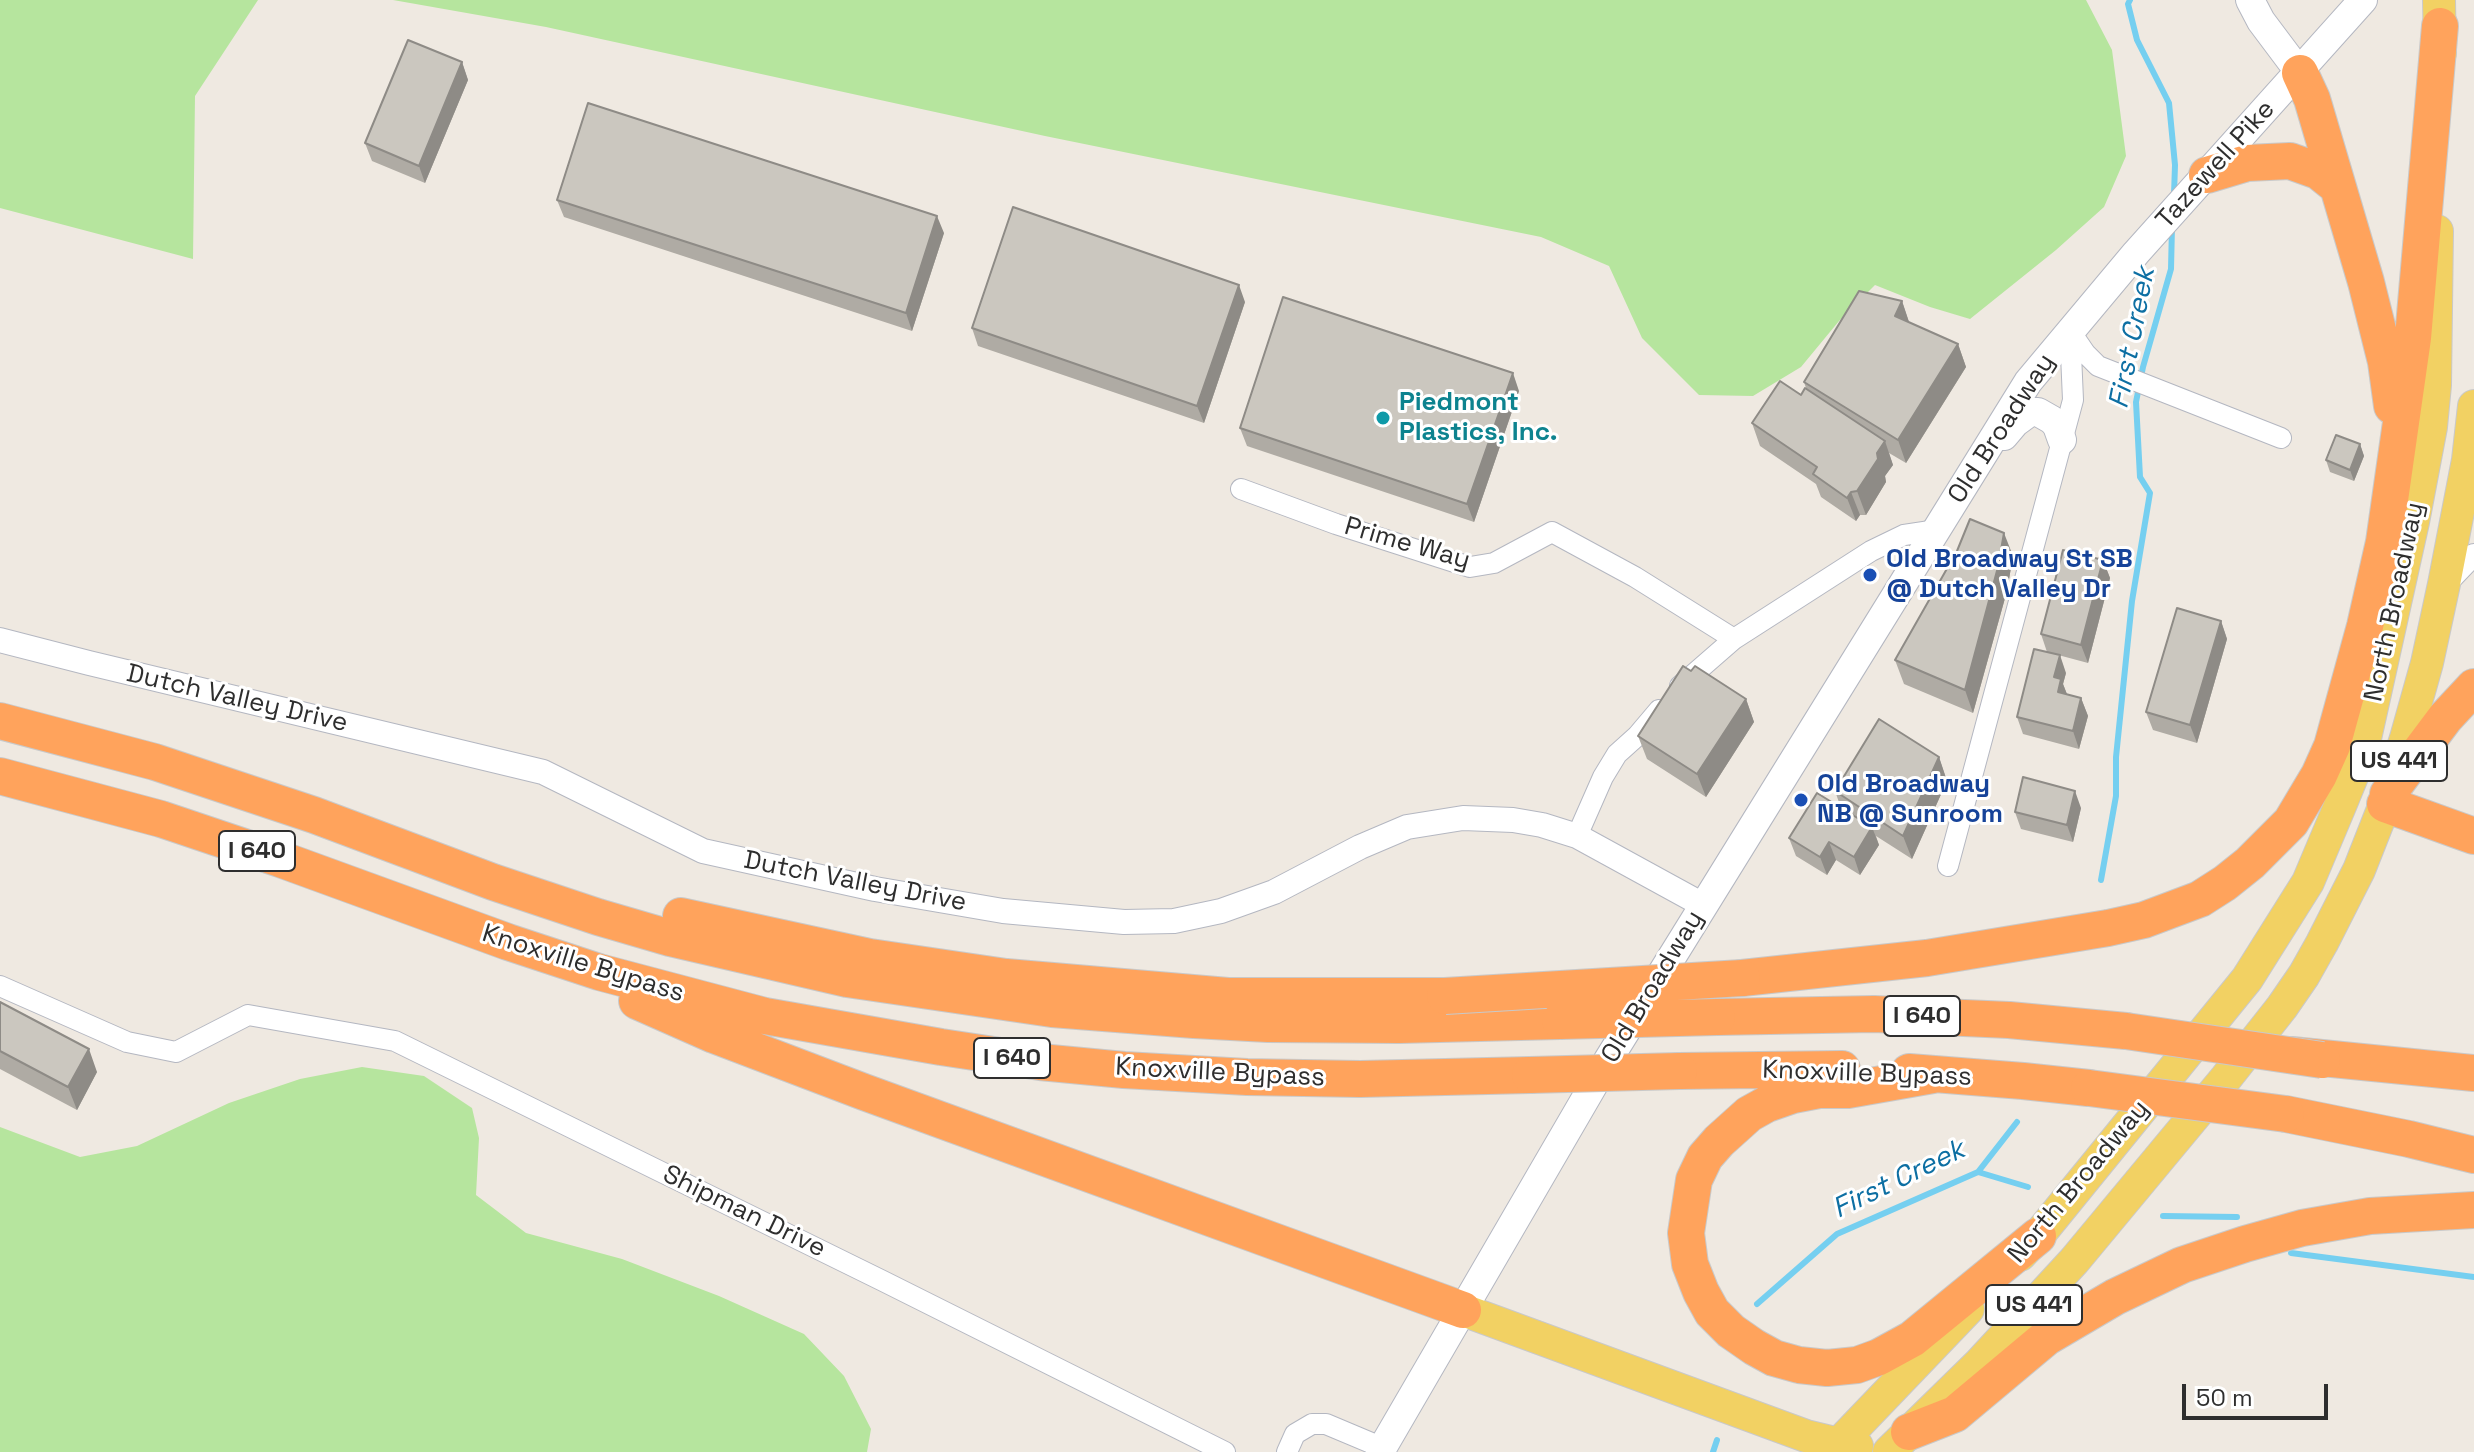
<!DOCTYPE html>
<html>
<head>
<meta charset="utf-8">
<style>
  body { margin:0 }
  #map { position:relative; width:2474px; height:1452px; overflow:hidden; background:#efe9e1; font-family:"Space Grotesk",sans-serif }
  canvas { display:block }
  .scale { position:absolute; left:2182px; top:1384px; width:146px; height:36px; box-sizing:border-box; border:4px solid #2e2e2e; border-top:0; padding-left:10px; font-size:24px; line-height:28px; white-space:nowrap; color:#2e2e2e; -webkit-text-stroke:6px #fff; paint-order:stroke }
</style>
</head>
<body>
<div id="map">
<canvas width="2474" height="1452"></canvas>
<div class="scale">50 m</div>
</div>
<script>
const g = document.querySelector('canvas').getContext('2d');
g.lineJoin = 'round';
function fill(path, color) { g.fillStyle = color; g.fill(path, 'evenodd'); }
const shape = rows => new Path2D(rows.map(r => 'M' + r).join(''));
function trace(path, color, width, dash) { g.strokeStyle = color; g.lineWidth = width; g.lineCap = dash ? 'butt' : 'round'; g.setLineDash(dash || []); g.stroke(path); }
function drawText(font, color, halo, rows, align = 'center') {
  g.font = font + ' "Space Grotesk",sans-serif'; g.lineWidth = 6; g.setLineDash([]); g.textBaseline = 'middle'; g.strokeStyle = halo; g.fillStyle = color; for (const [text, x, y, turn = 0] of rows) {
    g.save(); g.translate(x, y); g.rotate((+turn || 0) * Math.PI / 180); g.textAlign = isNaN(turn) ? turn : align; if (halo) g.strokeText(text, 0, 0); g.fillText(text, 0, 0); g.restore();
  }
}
const green = shape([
  [0,0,258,0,195,96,193,259,0,208],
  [393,0,2086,0,2112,50,2126,156,2104,207,2056,250,1970,319,1930,307,1875,285,1839,321,1801,367,1753,396,1699,395,1642,338,1609,266,1541,237,1045,136,546,27],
  [362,1067,424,1076,472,1108,479,1138,476,1195,526,1233,622,1259,719,1296,804,1334,844,1376,871,1429,867,1452,0,1452,0,1127,80,1157,137,1146,229,1103,300,1079]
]);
const stream = shape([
  [2130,0,2128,4,2137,40,2169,103,2175,165,2174,195],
  [2101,880,2116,796,2116,757,2132,601,2150,493,2140,477,2136,402,2143,367,2171,269,2172,226],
  [1978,1172,2028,1187],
  [2163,1216,2237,1217],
  [2291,1253,2474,1277],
  [1757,1304,1837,1234,1978,1172,2017,1122],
  [1713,1452,1717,1440]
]);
const minor = shape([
  [2070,331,2085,353,2098,366,2281,438],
  [1241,489,1336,524,1470,567,1494,563,1552,532,1635,577,1734,639],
  [1680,686,1734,639,1871,551,1904,535,1937,530],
  [1577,836,1603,777,1617,754,1637,736,1659,710],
  [1948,866,2073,400,2070,331],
  [0,986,127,1042,176,1052,248,1015,395,1041,883,1281,1225,1452],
  [1287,1452,1295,1434,1312,1424,1326,1424,1383,1448]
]);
const tertiary = shape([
  [2444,584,2466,561,2474,556],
  [0,640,89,663,543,772,703,851,875,889,1003,911,1124,922,1174,921,1221,911,1274,892,1360,847,1407,827,1463,818,1513,820,1542,825,1577,836,1703,905]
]);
const secondary = shape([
  [2250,0,2261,21,2300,73],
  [2004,436,2015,423,2030,412,2038,412,2052,420,2057,426,2062,440],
  [1380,1452,1608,1060,2028,382,2136,253,2363,0]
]);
const primary = shape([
  [2439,0,2440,53],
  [2020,1255,2038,1236,2247,979,2308,882,2340,806,2362,752,2413,522,2431,427,2435,385,2437,231],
  [1463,1310,1806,1436,1839,1444,1857,1446],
  [1831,1452,1968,1309],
  [1889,1452,1978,1365,2074,1261,2226,1078,2282,1007,2304,975,2322,943,2359,870,2385,804,2406,738,2427,663,2444,584,2468,460,2474,406]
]);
const motorway = shape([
  [2300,73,2312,99,2366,282,2386,362,2392,406],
  [2207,175,2247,163,2290,161,2318,171,2338,187],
  [0,721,155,762,314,815,493,882,598,917,670,938,847,979,1052,1009,1194,1020,1268,1024,1399,1025,1560,1021],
  [0,776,161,819,280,859,508,942,599,972,765,1016,941,1047,1040,1062,1124,1070,1247,1077,1360,1079,1530,1075],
  [2388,794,2445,718,2474,687],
  [2385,804,2474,836],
  [681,916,870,957,1006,977,1228,996,1445,996],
  [1742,978,1927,958,2108,928,2144,920,2200,899,2225,883,2250,863,2291,822,2319,775,2332,746,2365,626,2384,542,2413,338,2440,26],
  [637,1001,714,1035,864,1092,1463,1310],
  [1717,1017,1874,1014,2009,1020,2126,1031],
  [2292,1055,2474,1073],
  [1679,1071,1842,1069],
  [1909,1072,2023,1081,2089,1088],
  [1933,1075,1848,1090,1819,1090,1793,1095,1767,1104,1749,1114,1719,1141,1705,1157,1694,1180,1686,1233,1690,1264,1701,1292,1712,1312,1731,1331,1754,1347,1774,1358,1799,1365,1827,1368,1857,1365,1879,1357,1912,1339,2038,1236],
  [2286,1114,2409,1139,2474,1155],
  [1909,1432,1955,1414,2047,1337,2115,1297,2182,1265,2245,1244,2302,1228,2370,1216,2474,1210]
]);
const motorwayBridge = shape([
  [1445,996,1742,978],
  [1560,1021,1717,1017],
  [2126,1031,2322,1060],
  [1530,1075,1679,1071],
  [2089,1088,2286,1114]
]);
const wall = shape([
  [462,62,468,80,425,183,372,161,365,143],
  [557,200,944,233,912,331,564,217],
  [1902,301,1909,322,1958,344,1966,367,1906,463,1889,453,1893,465,1885,476,1886,482,1866,515,1860,515,1856,521,1821,497,1816,484,1760,446,1752,423,1801,395,1806,388,1804,382],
  [1245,302,1204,423,978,346,972,328],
  [1519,391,1474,522,1247,446,1240,428],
  [2360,444,2364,456,2354,481,2330,472,2326,460],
  [2013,556,2007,591,1973,713,1904,684,1895,660],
  [2103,560,2110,578,2088,663,2047,652,2041,634],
  [2221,621,2227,639,2197,743,2153,730,2146,712],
  [1691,671,1746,699,1754,722,1706,797,1647,759,1638,736],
  [2066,673,2063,684,2067,694,2081,698,2088,716,2079,749,2023,734,2017,717],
  [1939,757,1947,781,1912,859,1876,836,1879,845,1860,875,1836,860,1827,875,1796,856,1789,838,1841,808,1835,791],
  [2081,808,2073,842,2021,829,2015,812],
  [0,1002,97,1072,77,1110,0,1069]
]);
const shadedWall = shape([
  [462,62,468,80,425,183,419,166],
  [937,216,944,233,912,331,906,313],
  [1239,285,1245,302,1204,423,1197,406],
  [1902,301,1910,325,1895,316],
  [1958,344,1966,367,1906,463,1898,440],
  [1513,373,1519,391,1474,522,1467,504],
  [1885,441,1893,465,1885,476,1886,482,1866,515,1857,491,1877,453],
  [2360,444,2364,456,2354,481,2350,470],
  [1851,492,1860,515,1856,521,1847,498],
  [2004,533,2013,556,2007,591,1973,713,1965,690],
  [2103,560,2110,578,2088,663,2081,645],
  [2221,621,2227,639,2197,743,2190,725],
  [2060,655,2066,673,2063,684,2068,697,2065,709,2054,677],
  [2081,698,2088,716,2079,749,2073,731],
  [1746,699,1754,722,1706,797,1697,774],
  [1939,757,1947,781,1912,859,1903,836],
  [2075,791,2081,808,2073,842,2067,825],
  [1872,827,1879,845,1860,875,1854,857],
  [1829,842,1836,860,1827,875,1820,857],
  [89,1049,97,1072,77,1110,68,1087]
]);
const building = shape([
  [408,40,462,62,419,166,365,143,408,40],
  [588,103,937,216,906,313,557,200,588,103],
  [1013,207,1239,285,1197,406,972,328,1013,207],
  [1859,291,1902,301,1895,316,1958,344,1898,440,1804,382,1859,291],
  [1283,297,1513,373,1467,504,1240,428,1283,297],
  [1780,381,1801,395,1805,388,1885,441,1877,453,1878,459,1857,491,1851,492,1847,498,1813,474,1817,467,1752,423,1780,381],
  [2336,435,2360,444,2350,470,2326,460,2336,435],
  [1970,519,2004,533,1998,567,1965,690,1895,660,1957,551,1970,519],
  [2063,550,2103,560,2081,645,2041,634,2063,550],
  [2177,608,2221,621,2190,725,2146,712,2177,608],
  [2034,649,2060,655,2054,677,2061,679,2058,692,2081,698,2073,731,2017,717,2034,649],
  [1683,666,1691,671,1695,666,1746,699,1697,774,1638,736,1683,666],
  [1879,719,1939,757,1903,836,1835,791,1879,719],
  [2023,777,2075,791,2067,825,2015,812,2023,777],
  [1817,793,1872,827,1854,857,1829,842,1820,857,1789,838,1817,793],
  [0,1002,89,1049,68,1087,0,1051,0,1002]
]);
const markers = [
  [1383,418,8,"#0f9aa8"],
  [1870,575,8,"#1a4fb4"],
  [1801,800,8,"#1a4fb4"]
];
const shields = [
  [2399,761,96],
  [257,851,76],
  [1922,1016,76],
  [1012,1058,76],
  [2034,1305,96]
];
const shieldNames = [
  ["US 441",2399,761],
  ["I 640",257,851],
  ["I 640",1922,1016],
  ["I 640",1012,1058],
  ["US 441",2034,1305]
];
const streetNames = [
  ["Tazewell Pike",2216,165,-48],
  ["Old Broadway",2002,429,-57],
  ["Prime Way",1407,544,16],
  ["North Broadway",2395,602,-78],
  ["Dutch Valley Drive",237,699,13],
  ["Dutch Valley Drive",855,882,11],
  ["Knoxville Bypass",583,964,17],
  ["Old Broadway",1653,987,-59],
  ["Knoxville Bypass",1220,1073,3],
  ["Knoxville Bypass",1867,1074,2],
  ["North Broadway",2079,1182,-50],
  ["Shipman Drive",744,1212,26]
];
const cultureNames = [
  ["Piedmont",1399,403],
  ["Plastics, Inc.",1399,433]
];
const transitNames = [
  ["Old Broadway St SB",1886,560],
  ["@ Dutch Valley Dr",1886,590],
  ["Old Broadway",1817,785],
  ["NB @ Sunroom",1817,815]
];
const waterNames = [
  ["First Creek",2133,338,-79],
  ["First Creek",1899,1180,-26]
];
fill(green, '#b6e59e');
trace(stream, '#75cff0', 6);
trace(minor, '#b4b7c1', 22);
trace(tertiary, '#b4b7c1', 26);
trace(secondary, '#b4b7c1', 30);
trace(primary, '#c9c9c9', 34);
trace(motorway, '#c9c9c9', 38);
trace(minor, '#fff', 20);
trace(tertiary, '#fff', 24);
trace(secondary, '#fff', 28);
trace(primary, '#f2d163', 32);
trace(motorway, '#ffa35c', 36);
trace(motorwayBridge, '#c9c9c9', 38, []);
trace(motorwayBridge, '#ffa35c', 36);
fill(wall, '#afaba4');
fill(shadedWall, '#8e8b86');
fill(building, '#cbc7bf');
trace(building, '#8e8b86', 2);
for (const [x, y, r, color] of markers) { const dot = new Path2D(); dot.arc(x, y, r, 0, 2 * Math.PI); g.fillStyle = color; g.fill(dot); trace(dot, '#fff', 3); }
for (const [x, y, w] of shields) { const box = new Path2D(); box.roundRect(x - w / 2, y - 20, w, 40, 6); g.fillStyle = '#fff'; g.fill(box); trace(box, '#2e2e2e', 2); }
drawText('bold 24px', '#2e2e2e', null, shieldNames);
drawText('26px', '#2e2e2e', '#fff', streetNames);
drawText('bold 26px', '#0d838f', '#fff', cultureNames, 'left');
drawText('bold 26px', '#164399', '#fff', transitNames, 'left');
drawText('italic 28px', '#0d6fa3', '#fff', waterNames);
</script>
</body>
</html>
